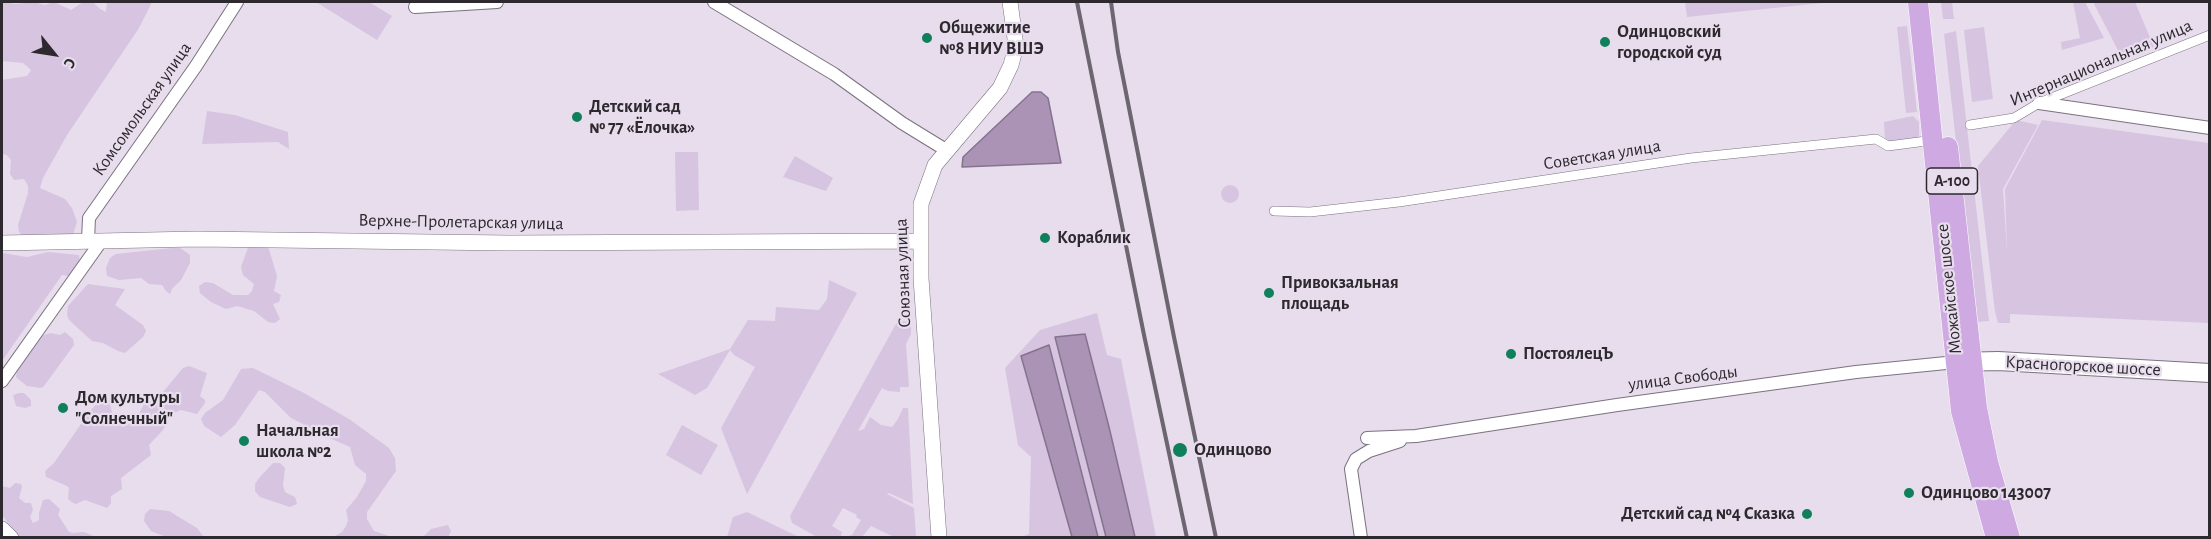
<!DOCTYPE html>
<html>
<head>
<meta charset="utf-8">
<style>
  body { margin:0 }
  #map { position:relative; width:2211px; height:539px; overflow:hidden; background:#e7ddec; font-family:"Alegreya Sans",sans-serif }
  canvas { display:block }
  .frame { position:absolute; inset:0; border:3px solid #2d292f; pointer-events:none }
  .north { position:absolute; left:24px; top:24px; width:60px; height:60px; -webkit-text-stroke:4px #e7ddec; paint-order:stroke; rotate:120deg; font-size:16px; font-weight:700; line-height:24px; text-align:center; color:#2d292f }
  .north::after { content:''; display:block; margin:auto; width:21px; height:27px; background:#2d292f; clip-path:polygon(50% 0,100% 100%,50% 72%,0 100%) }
</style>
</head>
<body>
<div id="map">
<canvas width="2211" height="539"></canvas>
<div class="frame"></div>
<div class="north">С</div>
</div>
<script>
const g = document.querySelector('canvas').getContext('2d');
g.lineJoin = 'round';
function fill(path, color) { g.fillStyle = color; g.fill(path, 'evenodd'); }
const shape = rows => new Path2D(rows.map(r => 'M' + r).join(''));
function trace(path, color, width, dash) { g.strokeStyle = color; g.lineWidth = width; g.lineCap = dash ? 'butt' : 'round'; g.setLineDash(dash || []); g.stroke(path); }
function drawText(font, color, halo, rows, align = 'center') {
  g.font = font + ' "Alegreya Sans",sans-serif'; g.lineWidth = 4.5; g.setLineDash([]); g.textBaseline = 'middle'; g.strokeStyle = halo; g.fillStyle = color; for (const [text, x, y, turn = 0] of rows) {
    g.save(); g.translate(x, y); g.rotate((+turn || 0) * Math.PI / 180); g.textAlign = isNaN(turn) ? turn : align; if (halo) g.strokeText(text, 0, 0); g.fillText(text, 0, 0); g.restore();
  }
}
const green = shape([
  [2,2,16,4,33,2,45,5,54,2,71,10,83,2,93,2,100,9,106,12,107,2,152,2,139,28,67,135,43,178,40,188,65,199,72,208,77,222,73,235,24,237,19,232,18,225,28,193,28,186,24,179,14,180,10,174,11,160,7,155,2,154,2,80,27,76,31,70,23,63,2,61],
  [316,2,369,2,392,16,377,40],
  [1685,2,1832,2,1687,17],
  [1941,2,1952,2,1954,19,1943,19],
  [2073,2,2085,2,2104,38,2062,50,2061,42,2080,38],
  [2093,2,2135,2,2154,47,2122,58],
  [1907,26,1917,112,1906,113,1897,27],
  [1984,27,1993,99,1972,102,1964,30],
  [1956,31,1989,321,1976,322,1944,34],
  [207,111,235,115,288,132,289,149,278,142,202,144],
  [1913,116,1919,122,1919,139,1893,145,1885,140,1884,122],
  [2016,120,2038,125,2003,189,2007,252,2005,189,2042,120,2209,143,2209,323,2010,314,2010,323,1998,323,1995,312,1978,166],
  [675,152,698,152,699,210,676,211],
  [795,156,833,178,826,191,783,177],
  '1221 194a9 9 0 1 1 18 0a9 9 0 1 1-18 0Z',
  [249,245,268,246,277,276,274,291,281,295,279,302,273,304,280,319,275,323,268,322,254,311,237,306,226,309,211,302,200,293,199,286,205,282,213,283,233,295,248,295,252,291,254,284,243,275,241,267],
  [172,248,180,248,186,252,190,255,190,263,181,280,172,289,170,294,166,291,162,285,149,284,141,278,119,280,107,276,106,268,110,258,116,254],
  [48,252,79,255,80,262,69,276,62,275,2,361,2,253,27,257],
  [829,280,857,293,747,494,721,428,755,367,734,355,730,350,707,388,695,395,658,374,730,349,748,320,775,321,776,307,819,310,827,299],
  [88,284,125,289,115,305,143,325,146,331,143,337,125,353,118,351,103,343,92,341,69,320,67,314,68,306],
  [1097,313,1107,355,1121,359,1156,537,1135,537,1085,334,1056,338,1106,537,1098,537,1048,345,1021,357,1072,537,1021,537,1029,534,1031,457,1018,445,1005,368,1040,330],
  [911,321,911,334,906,344,909,387,900,387,900,392,888,391,882,388,858,431,864,429,870,417,881,425,892,427,898,419,903,408,908,408,913,504,889,493,887,494,914,508,916,537,894,537,871,526,862,537,844,537,852,535,861,520,856,517,857,515,843,508,832,526,842,532,841,536,817,537,792,523,790,516,897,322],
  [65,332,73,339,74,345,44,386,41,388,27,386,18,379,16,377,17,370,41,336,51,333,60,335],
  [189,366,207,373,200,396,205,400,205,403,197,414,181,410,171,414,163,430,149,445,151,455,121,478,122,489,111,496,111,503,107,508,85,500,76,504,73,503,68,499,69,488,67,486,46,477,45,471,54,463,90,411,102,398,109,401,115,423,123,427,135,421,144,404,158,398,183,368],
  [253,368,304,393,349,419,389,448,395,458,396,471,367,512,367,519,374,531,392,537,333,537,342,532,346,526,348,520,346,510,357,497,366,481,366,474,355,465,350,447,327,437,319,429,311,428,291,418,265,392,259,390,235,425,221,437,204,426,201,419,205,413,223,400,241,369],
  [19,393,24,393,31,400,31,406,25,408,16,406,13,395],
  [682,425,718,445,701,475,666,455],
  [273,463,280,463,285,468,283,485,285,492,295,497,297,504,290,507,260,497,255,491,255,484,259,478],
  [15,483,21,484,22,487,19,498,25,503,31,503,33,510,30,517,33,523,39,520,39,513,43,500,49,499,60,509,58,515,69,532,73,533,84,532,96,537,19,537,2,515,2,486,10,488],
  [150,509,169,511,197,528,204,537,166,537,151,531,144,521,145,514],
  [747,512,774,525,799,537,727,537,733,517],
  [448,525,451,531,448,537,423,537,431,529]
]);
const water = shape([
  [1032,92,1041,92,1048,98,1061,163,962,167,963,157,1032,92],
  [1085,334,1109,427,1135,537,1106,537,1055,337,1085,334],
  [1049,345,1098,537,1072,537,1021,356,1049,345]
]);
const pedestrian = shape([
  [1970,125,2014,118,2039,103,2210,35],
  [1274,211,1310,212,1399,202,1691,158,1876,139,1888,146,1934,140]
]);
const minor = shape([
  [714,2,834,74,902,123,946,150],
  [415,7,497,2],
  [2039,103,2210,128],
  [88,240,89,218,196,66,237,2],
  [2,381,102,240],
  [1367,438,1416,436,1617,405,1856,372,1956,362],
  [1361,538,1351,469,1356,459,1369,451,1400,441]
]);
const tertiary = shape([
  [2,243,197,239,509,243,920,241],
  [2,529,11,538],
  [939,538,921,278,921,204,935,165,1000,88,1011,65,1016,46,1010,2]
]);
const secondary = shape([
  [1957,362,1998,361,2210,373]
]);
const primary = shape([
  [1918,2,1961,411,1996,538],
  [1948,147,1977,408,1988,462,2010,538]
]);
const rail = shape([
  [1077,2,1144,335,1187,538],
  [1111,2,1118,52,1174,337,1216,538]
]);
const markers = [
  [927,38,6,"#107f5b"],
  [1605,42,6,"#107f5b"],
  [577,117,6,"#107f5b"],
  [1045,238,6,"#107f5b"],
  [1269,293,6,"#107f5b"],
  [1511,354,6,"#107f5b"],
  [63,408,6,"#107f5b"],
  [244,441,6,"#107f5b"],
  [1180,450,8,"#107f5b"],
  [1909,493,6,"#107f5b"],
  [1807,514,6,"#107f5b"]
];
const shields = [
  [1952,181,51]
];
const shieldNames = [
  ["А-100",1952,181]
];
const poiNames = [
  ["Общежитие",939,28],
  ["№8 НИУ ВШЭ",939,49],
  ["Одинцовский",1617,32],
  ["городской суд",1617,53],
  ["Детский сад",589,107],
  ["№ 77 «Ёлочка»",589,128],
  ["Кораблик",1057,238],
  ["Привокзальная",1281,283],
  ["площадь",1281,304],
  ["ПостоялецЪ",1523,354],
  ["Дом культуры",75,398],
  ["\"Солнечный\"",75,419],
  ["Начальная",256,431],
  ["школа №2",256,452],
  ["Одинцово",1194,450],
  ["Одинцово 143007",1921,493],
  ["Детский сад №4 Сказка",1795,514,"right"]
];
const streetNames = [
  ["Интернациональная улица",2101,63,-23],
  ["Комсомольская улица",142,109,-55],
  ["Советская улица",1602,155,-9],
  ["Верхне-Пролетарская улица",461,222,1],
  ["Союзная улица",903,273,-92],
  ["Можайское шоссе",1949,289,-96],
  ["Красногорское шоссе",2083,366,3],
  ["улица Свободы",1683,378,-7]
];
fill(green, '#d7c4e1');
fill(water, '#ab93b6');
trace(water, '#85738e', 1.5);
trace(pedestrian, '#7b727f', 10);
trace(minor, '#7b727f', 14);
trace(tertiary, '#7b727f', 16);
trace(secondary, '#7b727f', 20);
trace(primary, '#fff', 21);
trace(pedestrian, '#fff', 9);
trace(minor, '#fff', 12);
trace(tertiary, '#fff', 15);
trace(secondary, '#fff', 18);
trace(primary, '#cfa9e1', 20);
trace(rail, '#6c6670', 4);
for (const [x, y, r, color] of markers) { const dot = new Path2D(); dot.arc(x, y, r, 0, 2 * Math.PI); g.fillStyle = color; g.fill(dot); trace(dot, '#e7ddec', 2); }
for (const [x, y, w] of shields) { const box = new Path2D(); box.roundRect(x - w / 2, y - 13, w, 26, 4.5); g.fillStyle = '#e7ddec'; g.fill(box); trace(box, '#2d292f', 1.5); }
drawText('bold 16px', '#2d292f', null, shieldNames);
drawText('bold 18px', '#2d292f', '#e7ddec', poiNames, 'left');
drawText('18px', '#2d292f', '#e7ddec', streetNames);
</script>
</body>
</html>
